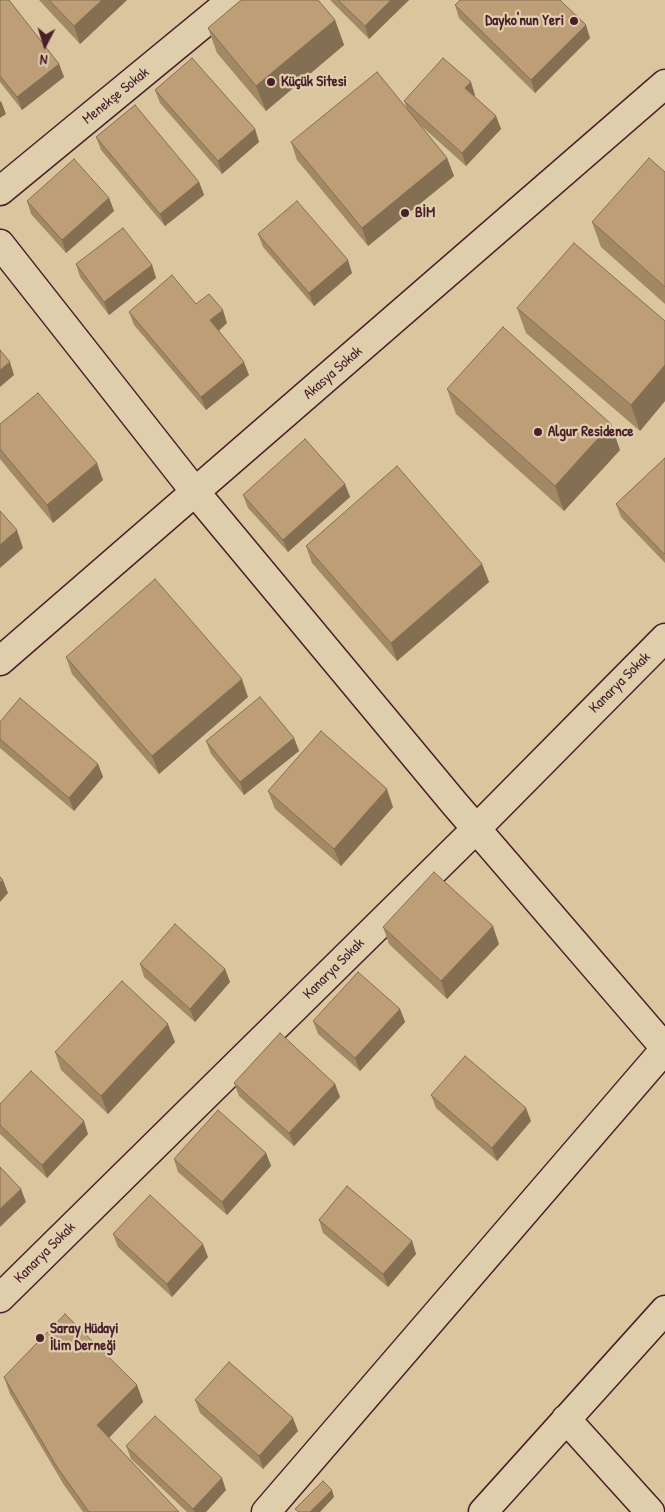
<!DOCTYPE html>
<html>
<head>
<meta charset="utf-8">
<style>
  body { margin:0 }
  #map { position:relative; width:665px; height:1512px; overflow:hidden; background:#dac59f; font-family:"Patrick Hand",sans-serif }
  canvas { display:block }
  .north { position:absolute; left:20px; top:20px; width:50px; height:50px; -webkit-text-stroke:4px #dfceac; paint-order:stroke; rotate:185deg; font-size:14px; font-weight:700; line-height:20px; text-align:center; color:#4a1f2b }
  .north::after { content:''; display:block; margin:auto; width:18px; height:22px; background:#4a1f2b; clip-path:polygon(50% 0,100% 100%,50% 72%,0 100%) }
</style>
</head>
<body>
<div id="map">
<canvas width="665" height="1512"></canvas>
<div class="north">N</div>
</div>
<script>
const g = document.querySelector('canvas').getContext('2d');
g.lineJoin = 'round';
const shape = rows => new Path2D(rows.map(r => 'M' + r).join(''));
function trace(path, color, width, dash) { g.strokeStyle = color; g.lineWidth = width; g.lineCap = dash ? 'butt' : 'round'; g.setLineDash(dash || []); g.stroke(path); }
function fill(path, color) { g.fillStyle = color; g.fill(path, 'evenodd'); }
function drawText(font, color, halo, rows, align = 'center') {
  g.font = font + ' "Patrick Hand",sans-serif'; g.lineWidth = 4.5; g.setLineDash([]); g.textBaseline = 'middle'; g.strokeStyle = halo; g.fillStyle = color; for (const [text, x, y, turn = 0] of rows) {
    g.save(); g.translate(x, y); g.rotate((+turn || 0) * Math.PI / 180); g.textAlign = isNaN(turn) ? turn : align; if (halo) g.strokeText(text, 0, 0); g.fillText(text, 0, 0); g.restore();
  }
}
const minor = shape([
  [0,191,232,0],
  [0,244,196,493,454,803,665,1048],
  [0,661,665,84],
  [0,1298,477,828,665,638],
  [566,1419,650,1512],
  [266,1512,665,1049],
  [483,1512,665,1310]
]);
const wall = shape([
  [0,0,59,64,64,77,22,110,0,82],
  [39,0,127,0,80,44],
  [330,0,409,0,369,39],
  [455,5,590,38,535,93,459,18],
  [335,20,344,45,266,111,217,53,208,28],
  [155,90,255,129,259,142,222,174,160,103],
  [475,95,474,96,496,116,501,129,466,166,417,122,447,158,454,176,368,246,297,160,291,142,407,109,404,101],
  [96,137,199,182,204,195,165,226,101,150],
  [665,172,665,304,601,247,592,222],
  [109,198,114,211,66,253,31,214,27,201],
  [258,234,352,273,314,306,263,247],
  [76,264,152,265,156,278,109,315,80,277],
  [517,308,665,321,665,401,640,431,526,333],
  [129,312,227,323,219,331,249,375,206,410,134,325],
  [447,389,620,450,564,511,456,414],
  [0,424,103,480,53,523,0,459],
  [665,458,665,563,621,517,616,504],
  [345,484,350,497,288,552,248,508,243,495],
  [306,546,482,564,489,582,397,661,312,563],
  [66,657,248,697,159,774,72,674],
  [294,738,299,751,244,795,211,754,206,741],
  [0,739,98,764,103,777,74,811,0,748],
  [268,791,393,807,341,866,275,809],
  [383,927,499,944,447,999,389,944],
  [140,964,225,969,230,982,195,1022,144,977],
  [400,1009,405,1022,360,1071,318,1034,313,1021],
  [175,1042,108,1114,61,1070,55,1052],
  [234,1083,335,1084,340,1097,294,1146,239,1096],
  [431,1095,531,1121,497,1161,436,1108],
  [0,1104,88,1134,47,1178,0,1134],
  [266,1153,271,1166,227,1215,178,1172,174,1159],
  [319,1220,412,1241,416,1254,388,1287,323,1233],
  [113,1234,208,1257,172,1297,118,1247],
  [4,1377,137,1385,143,1402,109,1438,179,1512,83,1512,64,1485,10,1394],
  [195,1400,298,1431,263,1469,200,1413],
  [126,1446,226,1490,206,1512,187,1512,131,1459]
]);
const shadedWall = shape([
  [102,0,127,0,80,44,74,26],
  [391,0,409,0,369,39,365,26],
  [335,20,344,45,266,111,256,86],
  [586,25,590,38,535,93,531,80],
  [59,64,64,77,22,110,17,97],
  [471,82,475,95,470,101,465,88],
  [1,101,6,114,0,118,0,102],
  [496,116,501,129,466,166,462,153],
  [255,129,259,142,222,174,218,161],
  [447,158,454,176,368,246,362,228],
  [199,182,204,195,165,226,160,214],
  [109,198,114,211,66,253,62,240],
  [348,260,352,273,314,306,309,293],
  [152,265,156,278,109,315,104,302],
  [223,310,227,323,215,333,210,320],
  [10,362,14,375,0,387,0,370],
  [244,362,249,375,206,410,201,397],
  [665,365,665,401,640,431,631,405],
  [611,424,620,450,564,511,555,486],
  [97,463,103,480,53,523,47,505],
  [345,484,350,497,288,552,283,540],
  [17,530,23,548,0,568,0,545],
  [482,564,489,582,397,661,391,643],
  [242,679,248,697,159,774,152,756],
  [294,738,299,751,244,795,240,782],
  [98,764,103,777,74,811,69,798],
  [387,789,393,807,341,866,334,849],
  [3,880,8,893,0,902,0,883],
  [493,926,499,944,447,999,441,981],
  [225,969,230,982,195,1022,190,1009],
  [400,1009,405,1022,360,1071,355,1058],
  [168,1024,175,1042,108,1114,101,1096],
  [335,1084,340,1097,294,1146,289,1133],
  [526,1108,531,1121,497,1161,492,1148],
  [84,1121,88,1134,47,1178,42,1165],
  [266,1153,271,1166,227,1215,222,1202],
  [21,1189,26,1202,0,1227,0,1209],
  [412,1241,416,1254,388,1287,383,1274],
  [203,1244,208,1257,172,1297,167,1284],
  [137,1385,143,1402,104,1443,97,1425],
  [293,1418,298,1431,263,1469,259,1456],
  [222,1478,226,1490,206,1512,194,1512,193,1509],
  [332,1490,334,1497,320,1512,310,1512]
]);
const building = shape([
  [0,0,9,0,59,64,17,97,0,76,0,0],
  [49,0,102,0,74,26,49,0],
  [241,0,318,0,335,20,256,86,208,28,241,0],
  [338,0,391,0,365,26,338,0],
  [460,0,560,0,586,25,531,80,455,5,460,0],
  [192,58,255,129,218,161,155,90,192,58],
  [443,58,471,82,465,88,496,116,462,153,404,101,443,58],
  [377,72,447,158,362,228,291,142,377,72],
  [135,105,199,182,160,214,96,137,135,105],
  [649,158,665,172,665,287,592,222,649,158],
  [74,159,109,198,62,240,27,201,74,159],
  [297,201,348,260,309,293,258,234,297,201],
  [123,228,152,265,104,302,76,264,123,228],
  [574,243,665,321,665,365,631,405,517,308,574,243],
  [172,275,196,304,209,294,223,310,210,320,244,362,201,397,129,312,172,275],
  [503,327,611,424,555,486,447,389,503,327],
  [0,350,10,362,0,370,0,350],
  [38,393,97,463,47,505,0,449,0,424,38,393],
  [305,439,345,484,283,540,243,495,305,439],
  [665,458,665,553,664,554,616,504,665,458],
  [397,466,482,564,391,643,306,546,397,466],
  [0,511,17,530,0,545,0,511],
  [155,579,242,679,152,756,66,657,155,579],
  [260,697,294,738,240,782,206,741,260,697],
  [20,698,98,764,69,798,0,739,0,722,20,698],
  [321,731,387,789,334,849,268,791,321,731],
  [434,872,493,926,441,981,383,927,434,872],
  [0,877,3,880,0,883,0,877],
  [175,924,225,969,190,1009,140,964,175,924],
  [358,972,400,1009,355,1058,313,1021,358,972],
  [122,981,168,1024,101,1096,55,1052,122,981],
  [280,1033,335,1084,289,1133,234,1083,280,1033],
  [465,1056,526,1108,492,1148,431,1095,465,1056],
  [31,1071,84,1121,42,1165,0,1125,0,1104,31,1071],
  [218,1110,266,1153,222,1202,174,1159,218,1110],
  [0,1167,21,1189,0,1209,0,1167],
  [347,1186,412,1241,383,1274,319,1220,347,1186],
  [150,1195,203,1244,167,1284,113,1234,150,1195],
  [65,1314,137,1385,97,1425,179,1512,89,1512,57,1467,4,1377,65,1314],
  [229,1362,293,1418,259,1456,195,1400,229,1362],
  [155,1416,222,1478,193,1509,126,1446,155,1416],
  [323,1481,332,1490,310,1512,299,1512,295,1509,323,1481]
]);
const markers = [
  [574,21,5,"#4a1f2b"],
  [271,82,5,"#4a1f2b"],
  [405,213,5,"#4a1f2b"],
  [538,432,5,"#4a1f2b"],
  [40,1338,5,"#4a1f2b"]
];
const poiNames = [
  ["Dayko'nun Yeri",564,21,"right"],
  ["Küçük Sitesi",281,82],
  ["BİM",415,213],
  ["Algur Residence",548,432],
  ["Saray Hüdayi",50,1329],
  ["İlim Derneği",50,1346]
];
const streetNames = [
  ["Menekşe Sokak",116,96,-39],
  ["Akasya Sokak",333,373,-41],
  ["Kanarya Sokak",620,683,-45],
  ["Kanarya Sokak",334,969,-45],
  ["Kanarya Sokak",45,1253,-45]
];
trace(minor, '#4a1f2b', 31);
trace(minor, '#dfceac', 28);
fill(wall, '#a38866');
fill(shadedWall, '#846f53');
fill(building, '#bd9e77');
trace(building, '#846f53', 1);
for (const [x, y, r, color] of markers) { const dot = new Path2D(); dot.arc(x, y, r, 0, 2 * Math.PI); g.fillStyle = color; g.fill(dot); trace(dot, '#dfceac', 2); }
drawText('bold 15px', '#4a1f2b', '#dfceac', poiNames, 'left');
drawText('15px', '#4a1f2b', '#dfceac', streetNames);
</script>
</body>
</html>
